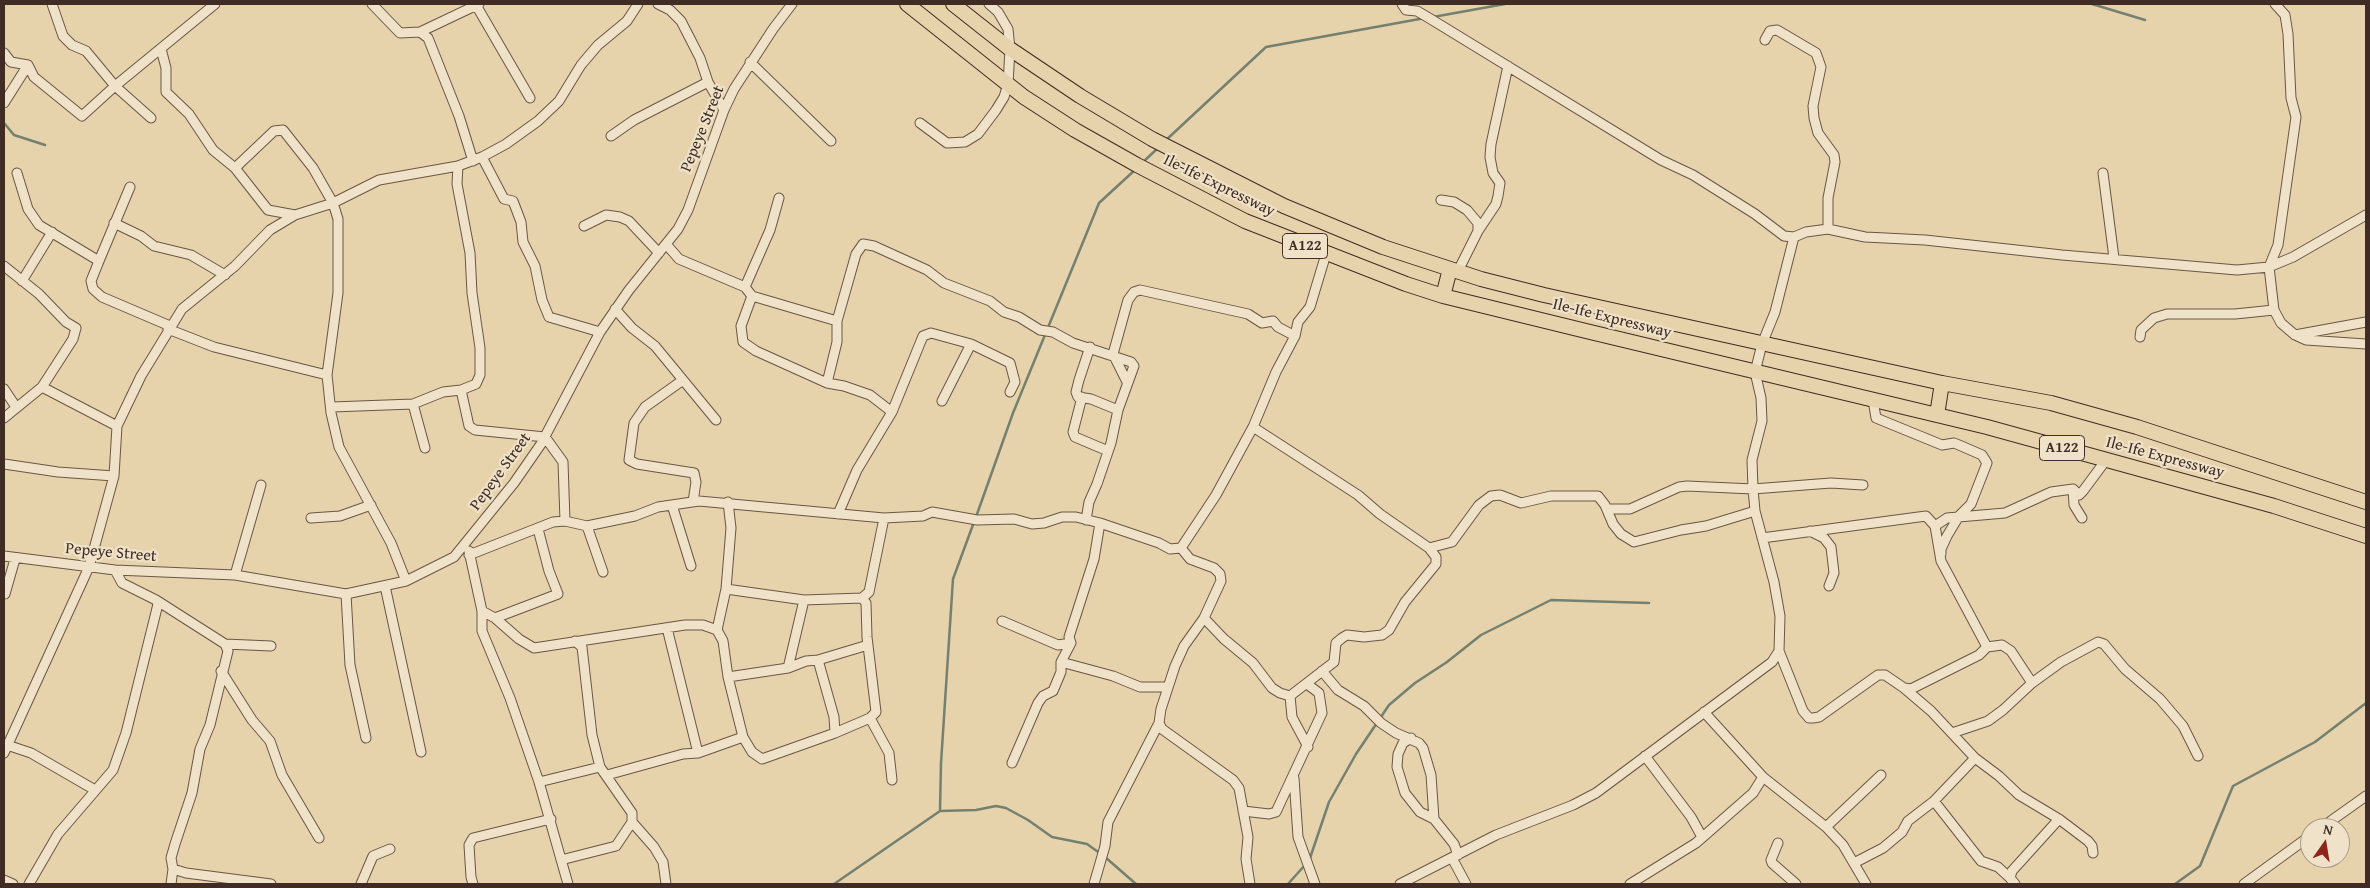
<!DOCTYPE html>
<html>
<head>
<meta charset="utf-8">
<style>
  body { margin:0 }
  #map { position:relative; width:2370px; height:888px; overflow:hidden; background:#e6d2ab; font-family:"Gentium Book Plus",serif }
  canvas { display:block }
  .frame { position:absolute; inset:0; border:5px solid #402c24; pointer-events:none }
  .north { position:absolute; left:2300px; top:818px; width:50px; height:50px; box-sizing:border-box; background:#efe2c8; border:1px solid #a99986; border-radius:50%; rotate:13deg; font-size:14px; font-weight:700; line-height:20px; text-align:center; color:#402c24 }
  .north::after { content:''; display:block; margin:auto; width:18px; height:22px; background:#8f2418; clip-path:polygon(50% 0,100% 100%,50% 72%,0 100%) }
</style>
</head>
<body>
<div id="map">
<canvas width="2370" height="888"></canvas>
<div class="frame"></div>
<div class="north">N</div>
</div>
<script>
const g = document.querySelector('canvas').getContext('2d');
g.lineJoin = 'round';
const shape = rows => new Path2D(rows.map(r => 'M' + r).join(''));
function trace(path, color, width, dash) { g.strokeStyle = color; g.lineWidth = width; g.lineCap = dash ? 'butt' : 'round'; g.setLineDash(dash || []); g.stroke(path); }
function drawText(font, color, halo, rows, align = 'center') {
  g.font = font + ' "Gentium Book Plus",serif'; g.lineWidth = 4.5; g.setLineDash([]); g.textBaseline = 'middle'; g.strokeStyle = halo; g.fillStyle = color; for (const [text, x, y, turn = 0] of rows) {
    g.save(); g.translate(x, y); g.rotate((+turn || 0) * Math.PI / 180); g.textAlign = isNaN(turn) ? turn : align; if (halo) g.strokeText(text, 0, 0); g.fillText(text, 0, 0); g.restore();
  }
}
const stream = shape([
  [2092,4,2145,20],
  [1433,17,1505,4],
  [4,123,14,135,45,145],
  [1165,141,1266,47,1425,18],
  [1142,163,1158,148],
  [976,517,1013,413,1099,203,1136,169],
  [940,811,941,763,953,579,974,522],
  [1105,857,1136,884],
  [1309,861,1329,802,1356,754,1389,705,1415,683,1447,662,1481,635,1551,600,1649,603],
  [834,884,940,811,976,810,996,806,1006,808,1028,820,1052,837,1087,844,1101,854],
  [1288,884,1305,865],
  [2175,884,2200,866,2233,786,2315,742,2366,703]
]);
const minor = shape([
  [52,4,63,36,72,45,86,51,115,86,215,4],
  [372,4,400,33,420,32,428,38,459,116,473,161],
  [658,4,670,10,681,21,700,58,708,82,724,110],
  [1402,4,1406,10,1417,11,1429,18,1661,160,1693,175,1755,214,1784,236,1794,237,1806,232,1828,229,1865,237,1925,240,2062,255,2237,270,2269,267,2293,257,2366,215],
  [2275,4,2285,15,2288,34,2291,98,2296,117,2278,245,2269,267,2274,310,2281,323,2295,335,2306,340,2366,344],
  [476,5,530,98],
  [420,32,479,4],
  [1765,40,1770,31,1777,30,1816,53,1821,67,1813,106,1814,118,1818,133,1834,155,1835,162,1828,198,1828,229],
  [161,49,166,68,166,92,189,114,213,150,235,168,268,210,295,215],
  [4,53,11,62,28,65,34,77,82,116,115,86,151,118],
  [750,62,831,141],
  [4,103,28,65],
  [920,123,947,143,965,142,978,134,996,110,1004,97,1008,84,1010,49,1008,29,998,12,989,4],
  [611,136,634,120,708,82],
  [482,157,504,199,513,201,521,222,523,242,535,266,542,300,549,317,600,332],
  [235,168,274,131,283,130,313,168,333,203,338,219,338,293,327,375,331,413,339,447,391,543,406,581],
  [17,173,28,209,39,225,99,261],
  [2103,173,2114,258],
  [130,187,99,261,91,281,93,289,102,297,170,326],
  [1441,200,1454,202,1467,210,1478,223,1478,231,1458,271],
  [114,223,141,236,154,246,191,255,225,275],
  [584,226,606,215,620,217,629,221,659,253],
  [1478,231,1496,204,1498,196,1500,183,1493,173,1490,157,1491,144,1508,66],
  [666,244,679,259,745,287,752,296,837,321,856,254,863,244,874,246,927,270,944,283,990,301,1004,312,1019,317,1040,330,1053,332,1073,343,1131,362,1134,366,1118,410,1111,443,1097,484,1089,502,1086,520],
  [4,266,39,294,66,322,76,328,73,339,42,387,4,418],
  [22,281,52,232],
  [745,287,770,230,779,198],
  [752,296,741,326,743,342,756,351,827,383,844,386,870,395,892,412],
  [615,309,632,328,655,346,716,420],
  [168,329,214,347,327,375],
  [2295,335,2366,322],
  [2140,337,2141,330,2154,318,2167,314,2235,314,2274,310],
  [1090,347,1079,380,1076,392,1078,397,1091,399,1118,410],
  [683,380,645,407,634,423,629,460,637,464,694,473,696,482,693,502],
  [1127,382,1113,354,1128,300,1134,292,1140,290,1248,314,1262,323,1273,321,1278,327,1295,336],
  [827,383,837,342,837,321],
  [42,387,117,426],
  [4,389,16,407],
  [461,390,469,426,475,430,545,437,563,462,565,521],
  [1082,397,1073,432,1075,437,1108,451],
  [1873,400,1876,418,1942,445,1954,443,1959,445,1982,455,1987,463,1971,504,1959,516,1947,536,1941,549,1941,554],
  [942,401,971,344],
  [413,404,425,448],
  [332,407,413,404,443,392,461,390,476,384,480,375,480,348,472,293,470,253,457,184,458,166],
  [4,464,58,472,114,476],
  [2073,489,2079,495,2083,491,2106,460],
  [2073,489,2074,505,2082,518],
  [672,505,691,566],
  [1607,509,1630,509,1679,487,1687,486,1753,489,1831,483,1863,485],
  [838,514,857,470,892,412,923,336,931,333,971,344,1010,363,1015,382,1010,392],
  [311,518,340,516,371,505],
  [587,526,603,572],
  [1935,526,1947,518,2005,513,2051,492,2073,489],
  [1810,531,1824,538,1831,547,1834,573,1829,586],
  [1762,538,1926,516,1935,526,1941,561,1987,647],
  [1181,548,1190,559,1214,568,1220,574,1221,581,1204,618,1184,646,1175,666,1161,709,1159,723,1162,729,1233,780,1239,788,1248,837,1246,859,1250,884],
  [1429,548,1452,542,1479,505,1491,496,1500,495,1521,503,1551,496,1598,496,1605,505,1613,524,1621,534,1634,542,1681,530,1706,526,1755,511],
  [469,551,482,611,482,631,510,698,539,782,568,884],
  [469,555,553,522,565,521,587,526,635,516,658,507,699,501,884,518,923,516,932,512,977,520,1014,519,1032,524,1044,523,1062,517,1076,517,1100,523,1159,543,1170,549,1181,548,1216,495,1253,427,1276,372,1295,336,1298,322,1310,307,1326,254],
  [4,556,115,570,235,575,346,594,406,581,454,557,514,483,541,444,600,332,629,290,678,229,688,210,724,110,734,89,773,29,792,4],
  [235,575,261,485],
  [385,586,421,752],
  [726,589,804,600,862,598,869,592,884,518],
  [5,594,15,559],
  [346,594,350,665,366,738],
  [156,600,225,644,228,651,210,725,200,749,192,793,175,844,171,858,173,869,171,884],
  [482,611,495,618,558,594,549,571,538,529],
  [495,618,519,639,534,648,685,625,703,625,717,630,723,641,728,677,743,737,752,752,762,759,835,733,870,718,876,712,867,637,866,603,862,598],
  [1204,618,1224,639,1253,663,1272,688,1280,693,1290,696,1334,662,1336,643,1342,638,1347,635,1364,637,1382,635,1389,630,1405,602,1436,564,1436,557,1429,548,1380,514,1358,495,1253,427],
  [1002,621,1058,645,1071,643],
  [667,628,698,753],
  [717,630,726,589,731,528,728,502],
  [225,644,271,646],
  [1987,647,2002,645,2011,651,2032,683],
  [1779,651,1803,711,1809,718,1813,718,1819,717,1878,675,1885,675,1904,688,1911,689,1979,655,1987,647],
  [818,660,868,645],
  [1061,662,1113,676,1140,687,1168,687],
  [788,668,804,600],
  [221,671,252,720,270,741,282,775,319,838],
  [1322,671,1338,690,1364,706,1381,723,1396,733,1419,743,1423,748,1431,775,1434,819,1454,844,1458,855],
  [728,677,788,668,806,661,818,660,834,717,835,733],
  [1904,688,1931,711,1975,758,1999,776,2019,795,2059,819,2088,841,2092,846,2093,853],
  [1290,696,1292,717,1308,747],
  [1704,712,1763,777,1826,827,1843,845,1866,884],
  [870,718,889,753,892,780],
  [1952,733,1988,721,2003,710,2032,683,2061,662,2098,642,2104,644,2125,669,2160,699,2183,726,2198,756],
  [1411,738,1403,743,1398,754,1397,767,1405,793,1420,812,1434,819],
  [7,745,31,753,95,790],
  [4,753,89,567,114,476,117,426,141,376,182,309,235,266,270,230,295,215,333,203,379,180,458,166,482,157,506,144,538,121,559,101,581,65,598,45,627,21,638,4],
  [1645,756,1691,817,1702,837],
  [1012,763,1038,703,1043,696,1053,691,1061,672,1061,662,1071,643,1069,637,1094,559,1100,523],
  [607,775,683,754,698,753,743,737],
  [1294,778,1298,837,1315,884],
  [539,782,600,767],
  [1934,801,1981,861,1998,867,2010,878],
  [1243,811,1269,814,1276,812,1322,713,1319,693,1307,684],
  [632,822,654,847,663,862,666,884],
  [1826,827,1881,775],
  [2321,828,2366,796],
  [1778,843,1771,860,1772,863,1796,884],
  [1452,858,1466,884],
  [561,860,616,846,632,822,632,813,600,767,592,735,582,647,575,641],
  [1854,863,1883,848,1902,832,1908,821,1934,801,1975,758],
  [173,869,186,873,271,884],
  [4,880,13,884],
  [29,884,58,834,113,770,126,733,158,604,156,600,122,583,115,570],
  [361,884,373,856,390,849],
  [473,884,471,877,469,845,473,838,551,819],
  [1094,884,1105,846,1108,822,1159,723],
  [1400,884,1496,835,1573,805,1596,793,1772,662,1779,651,1780,616,1774,582,1755,511,1753,489,1752,460,1762,421,1761,398,1755,372,1762,344,1775,312,1794,237],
  [1630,884,1696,843,1753,793,1763,777],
  [2015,884,2010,878,2012,871,2059,819],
  [2244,884,2310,836]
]);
const highway = shape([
  [907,4,1024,97,1075,130,1137,165,1245,221,1406,284,1443,296,1586,331,1987,427,2274,506,2366,536],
  [953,4,1010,49,1080,96,1152,139,1284,206,1383,247,1481,279,1544,295,1942,383,2051,403,2137,427,2366,502],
  [1443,296,1450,269],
  [1937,415,1942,383]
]);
const shields = [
  [1305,246,45],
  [2062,448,45]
];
const shieldNames = [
  ["A122",1305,246],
  ["A122",2062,448]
];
const streetNames = [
  ["Pepeye Street",703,129,-68],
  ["Ile-Ife Expressway",1219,186,26],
  ["Ile-Ife Expressway",1612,319,14],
  ["Ile-Ife Expressway",2165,458,15],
  ["Pepeye Street",501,472,-54],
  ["Pepeye Street",111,553,5]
];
trace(stream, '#748070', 2.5);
trace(minor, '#6a5646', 11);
trace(highway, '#402c24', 16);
trace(minor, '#efe2c8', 9);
trace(highway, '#e6d2ab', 14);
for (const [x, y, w] of shields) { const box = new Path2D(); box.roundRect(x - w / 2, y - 12.5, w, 25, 4); g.fillStyle = '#efe2c8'; g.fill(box); trace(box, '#402c24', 1); }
drawText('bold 15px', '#402c24', null, shieldNames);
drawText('16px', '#402c24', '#efe2c8', streetNames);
</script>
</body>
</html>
